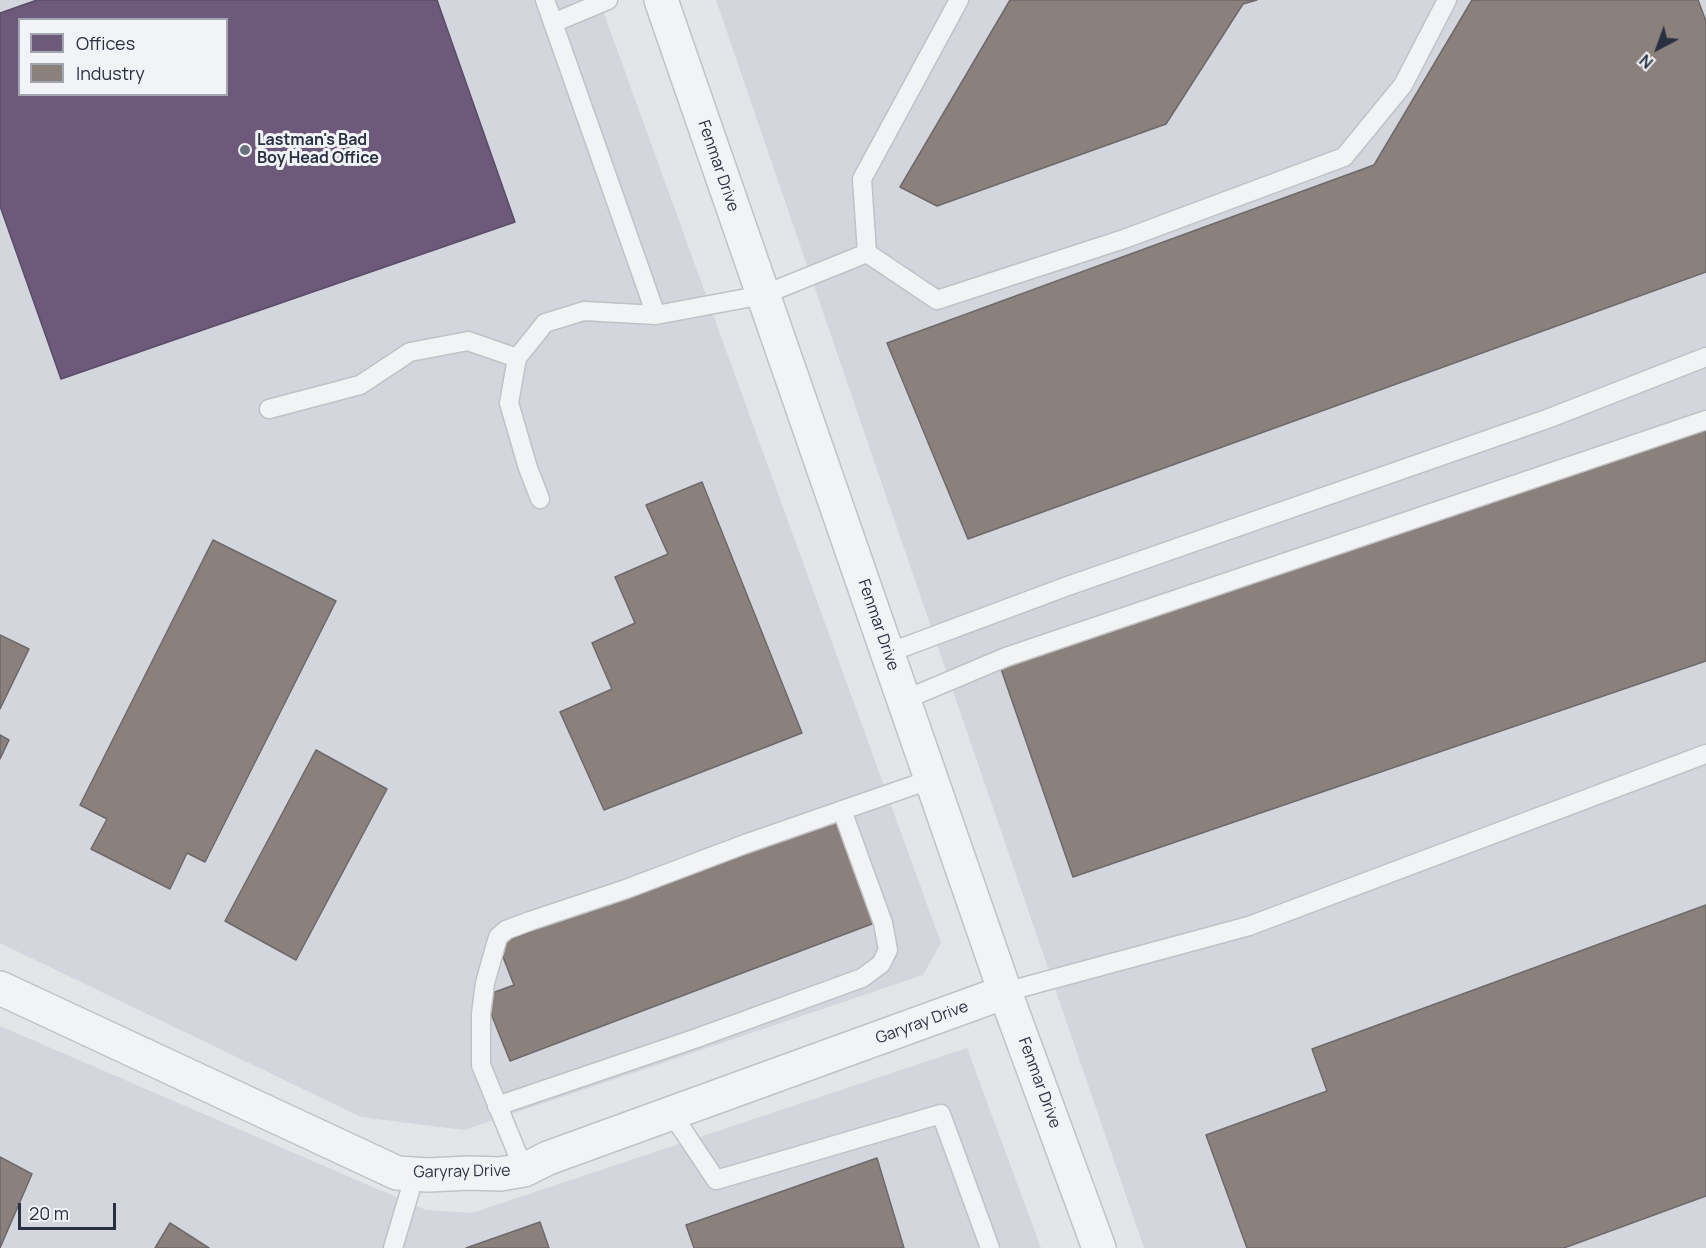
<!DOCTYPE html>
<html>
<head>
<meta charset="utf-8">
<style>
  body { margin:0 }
  #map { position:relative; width:1706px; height:1248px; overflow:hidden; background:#e3e5e8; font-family:Manrope,sans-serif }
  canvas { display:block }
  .legend { position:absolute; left:18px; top:18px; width:210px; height:78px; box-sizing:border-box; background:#f1f3f7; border:2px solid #a1a5af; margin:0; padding:8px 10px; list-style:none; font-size:18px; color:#293042 }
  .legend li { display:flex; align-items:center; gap:12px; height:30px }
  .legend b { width:30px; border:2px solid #a1a5af }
  .north { position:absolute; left:1628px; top:18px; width:60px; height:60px; -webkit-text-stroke:4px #f1f3f7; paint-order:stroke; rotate:221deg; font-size:16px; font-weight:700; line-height:24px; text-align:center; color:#293042 }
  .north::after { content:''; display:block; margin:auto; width:21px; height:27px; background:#293042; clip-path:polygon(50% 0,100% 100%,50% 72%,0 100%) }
  .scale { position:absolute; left:18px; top:1203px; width:98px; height:27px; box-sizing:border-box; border:3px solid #293042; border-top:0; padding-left:8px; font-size:18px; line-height:21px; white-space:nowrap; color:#293042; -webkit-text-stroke:4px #f1f3f7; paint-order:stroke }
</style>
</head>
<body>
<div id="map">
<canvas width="1706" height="1248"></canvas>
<ul class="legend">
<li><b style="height:16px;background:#6d597a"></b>Offices</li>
<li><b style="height:16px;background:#8a817c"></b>Industry</li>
</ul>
<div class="north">N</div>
<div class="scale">20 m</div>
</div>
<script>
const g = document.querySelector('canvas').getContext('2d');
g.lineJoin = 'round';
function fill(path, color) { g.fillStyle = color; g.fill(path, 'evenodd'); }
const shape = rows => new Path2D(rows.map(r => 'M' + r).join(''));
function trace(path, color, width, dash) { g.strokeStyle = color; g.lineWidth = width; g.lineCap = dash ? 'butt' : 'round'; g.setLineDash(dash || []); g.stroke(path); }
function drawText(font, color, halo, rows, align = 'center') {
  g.font = font + ' Manrope,sans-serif'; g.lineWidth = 6; g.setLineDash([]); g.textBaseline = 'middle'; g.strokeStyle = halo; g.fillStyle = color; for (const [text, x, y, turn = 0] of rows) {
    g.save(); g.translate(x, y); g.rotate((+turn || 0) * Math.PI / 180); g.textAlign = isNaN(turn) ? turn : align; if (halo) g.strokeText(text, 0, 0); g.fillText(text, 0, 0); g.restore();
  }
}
const built = shape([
  [0,0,599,0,941,943,923,975,464,1130,361,1117,0,943],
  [20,20,226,20,226,94,20,94],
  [716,0,1706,0,1706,1248,1144,1248],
  [0,1026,426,1210,472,1213,967,1048,1041,1248,0,1248]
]);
const offices = shape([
  [37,0,437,0,515,222,61,379,0,206,0,13,37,0],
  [20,20,226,20,226,94,20,94,20,20]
]);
const industry = shape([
  [1010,0,1257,0,1243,4,1166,124,937,206,900,187,1010,0],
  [1472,0,1698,0,1706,21,1706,272,968,539,887,343,1374,165,1472,0],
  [1706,424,1706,661,1073,877,1000,666,1706,424],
  [702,482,802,733,604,810,560,712,612,689,592,643,635,623,615,577,668,554,646,505,702,482],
  [213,540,336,601,205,862,187,853,170,889,91,849,107,819,80,805,213,540],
  [0,635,29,649,0,709,0,635],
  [0,735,9,740,0,759,0,735],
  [316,750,387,789,296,960,225,921,316,750],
  [837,816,877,922,510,1061,484,996,514,985,498,944,837,816],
  [1706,905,1706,1196,1564,1248,1247,1248,1206,1135,1327,1091,1312,1049,1706,905],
  [0,1157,32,1174,0,1248,0,1157],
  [877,1158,904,1248,694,1248,686,1225,877,1158],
  [540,1222,549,1248,466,1248,540,1222],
  [170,1223,209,1248,155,1248,170,1223]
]);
const service = shape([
  [545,0,656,315,763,295,867,253],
  [553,23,608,0],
  [867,253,937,300,1124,239,1344,157,1403,85,1447,0],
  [867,253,862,179,959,0],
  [269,409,360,385,410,352,468,341,517,358],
  [540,499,528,468,509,403,517,358,545,323,584,311,656,315],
  [888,653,1065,587,1547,419,1706,357],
  [904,700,1006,657,1706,420],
  [1005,992,1249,926,1706,754],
  [497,1106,697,1038,862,978,881,964,888,950,883,923,842,810],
  [672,1114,716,1180,941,1114,990,1248],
  [524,1170,481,1065,481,1014,485,983,498,937,506,930,530,921,626,889,745,844,932,779],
  [393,1248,415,1174]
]);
const minor = shape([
  [0,988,397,1173,428,1175,469,1173,500,1174,524,1170,548,1158,1005,992]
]);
const tertiary = shape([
  [661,0,1005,992,1099,1248]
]);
const markers = [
  [245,150,6,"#6a6f7c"]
];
const poiNames = [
  ["Lastman's Bad",257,141],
  ["Boy Head Office",257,159]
];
const streetNames = [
  ["Fenmar Drive",718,166,71],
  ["Fenmar Drive",878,625,71],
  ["Garyray Drive",922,1023,-20],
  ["Fenmar Drive",1039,1083,70],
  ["Garyray Drive",462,1172,-1]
];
fill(built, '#d3d6dd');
fill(offices, '#6d597a');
trace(offices, '#594d69', 1.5);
fill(industry, '#8a817c');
trace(industry, '#6d696b', 1.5);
trace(service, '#c0c2c6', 21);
trace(minor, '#c0c2c6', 36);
trace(tertiary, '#c0c2c6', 36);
trace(service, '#f2f3f5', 18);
trace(minor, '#f2f3f5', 33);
trace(tertiary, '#f2f3f5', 33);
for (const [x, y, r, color] of markers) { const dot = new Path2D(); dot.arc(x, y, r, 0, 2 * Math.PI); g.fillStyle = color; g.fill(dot); trace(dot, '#f1f3f7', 2); }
drawText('bold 16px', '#293042', '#f1f3f7', poiNames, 'left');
drawText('16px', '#293042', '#f1f3f7', streetNames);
</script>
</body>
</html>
